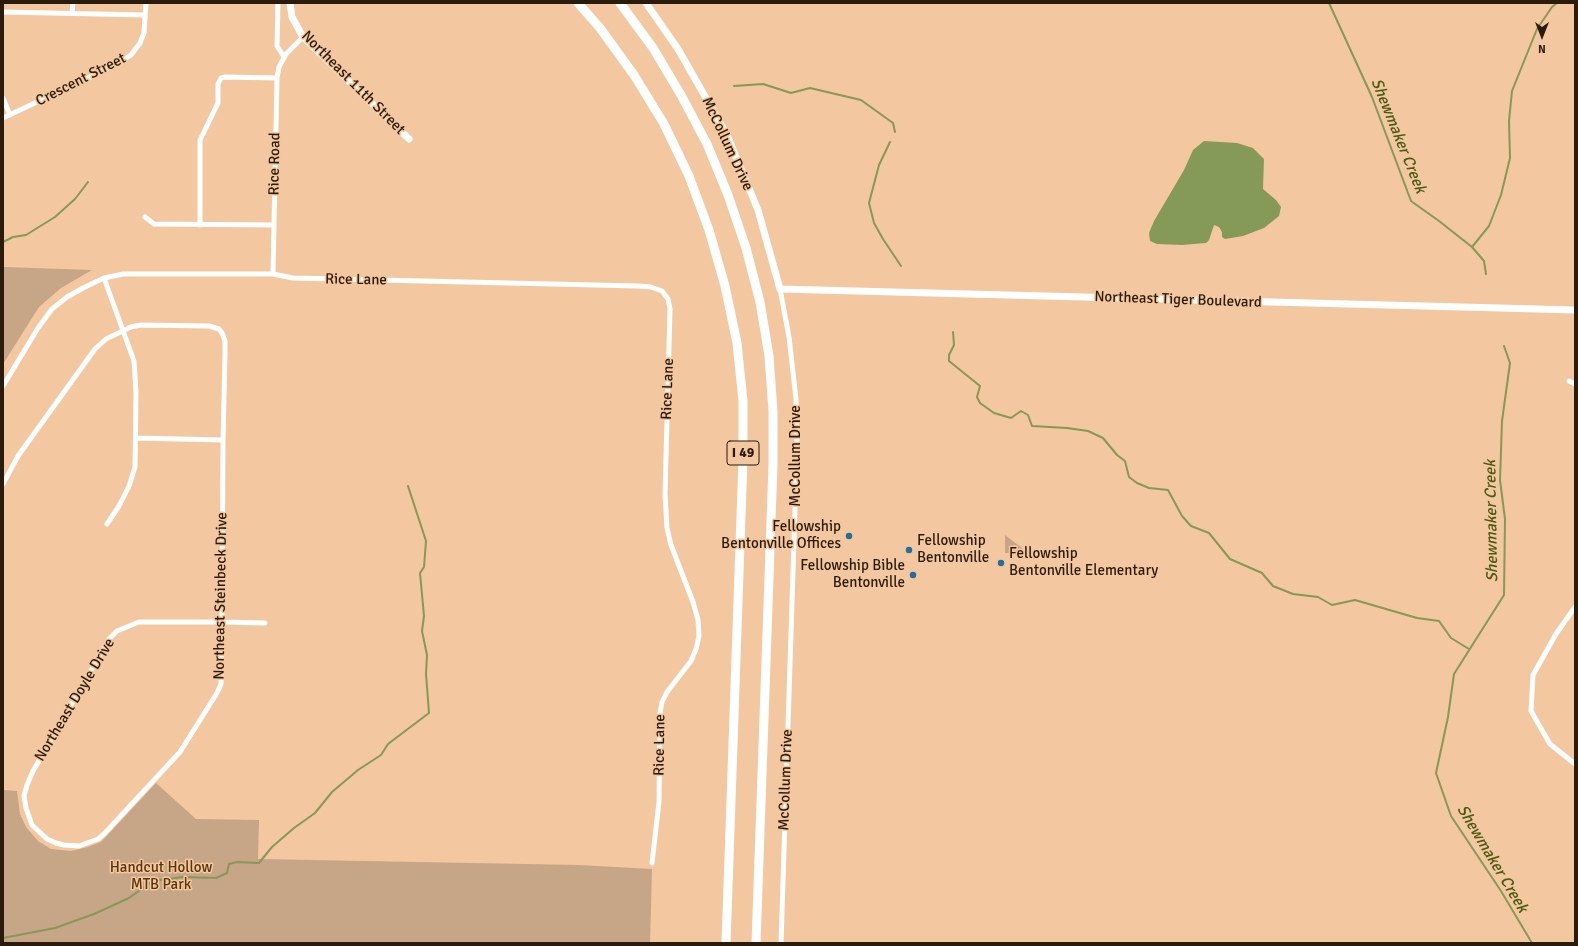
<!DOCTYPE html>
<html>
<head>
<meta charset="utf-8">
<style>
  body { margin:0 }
  #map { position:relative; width:1578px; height:946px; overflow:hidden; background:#f3c79f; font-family:Signika,sans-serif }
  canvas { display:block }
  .frame { position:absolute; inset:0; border:4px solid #2b1b0c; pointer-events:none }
  .north { position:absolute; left:1522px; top:16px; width:40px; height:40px; -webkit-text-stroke:3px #f3c79f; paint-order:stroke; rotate:180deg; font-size:11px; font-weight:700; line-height:16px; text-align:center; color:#2b1b0c }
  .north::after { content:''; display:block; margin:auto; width:14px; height:18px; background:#2b1b0c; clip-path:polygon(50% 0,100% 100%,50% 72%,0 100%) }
</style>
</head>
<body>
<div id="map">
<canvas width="1578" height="946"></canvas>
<div class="frame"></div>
<div class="north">N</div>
</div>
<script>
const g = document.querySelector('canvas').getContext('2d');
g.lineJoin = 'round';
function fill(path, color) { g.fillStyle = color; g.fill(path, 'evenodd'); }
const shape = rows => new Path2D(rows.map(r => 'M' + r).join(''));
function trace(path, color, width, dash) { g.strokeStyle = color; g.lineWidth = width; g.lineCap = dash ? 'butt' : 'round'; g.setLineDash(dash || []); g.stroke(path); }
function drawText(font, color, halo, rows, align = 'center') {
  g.font = font + ' Signika,sans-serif'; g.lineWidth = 3; g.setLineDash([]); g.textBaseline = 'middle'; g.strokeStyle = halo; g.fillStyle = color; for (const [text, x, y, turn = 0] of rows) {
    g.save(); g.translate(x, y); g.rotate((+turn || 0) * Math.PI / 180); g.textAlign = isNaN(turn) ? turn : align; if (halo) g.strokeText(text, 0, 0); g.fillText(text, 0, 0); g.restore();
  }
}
const green = shape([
  [3,267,92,270,61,288,39,307,3,364],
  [1005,535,1022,548,1022,553,1005,553],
  [156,783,196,819,259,820,258,859,578,865,652,869,650,943,3,943,3,790,17,791,20,814,26,827,38,841,51,849,71,851,88,847,101,842]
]);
const water = shape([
  [1204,141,1237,143,1253,148,1264,159,1263,189,1276,200,1281,207,1279,216,1264,228,1243,236,1225,239,1222,237,1222,232,1219,227,1214,225,1209,240,1206,243,1182,245,1157,244,1150,241,1149,233,1154,221,1184,170,1193,150]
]);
const stream = shape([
  [1329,3,1372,97,1411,201,1439,221,1472,247,1484,261,1486,274],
  [734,86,763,84,791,93,810,88,861,100,893,123,895,132],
  [890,142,879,165,869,203,874,223,883,239,901,266],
  [3,242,13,237,26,235,55,217,75,199,88,182],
  [1472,247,1489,226,1501,195,1510,158,1509,121,1512,91,1537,29,1552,7,1557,3],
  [953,332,954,345,949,355,949,361,980,386,977,397,980,403,994,413,1011,418,1021,411,1028,415,1032,426,1067,428,1088,431,1103,438,1117,455,1125,461,1129,477,1137,483,1149,488,1168,490,1182,516,1191,526,1209,533,1230,559,1262,573,1273,586,1293,594,1318,597,1332,605,1355,600,1417,618,1439,621,1451,638,1469,649],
  [1504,346,1510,363,1502,421,1500,480,1505,519,1504,595,1454,674,1448,717,1436,773,1451,816,1501,891,1532,943],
  [3,938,55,928,94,914,129,898,153,881,183,877,216,878,227,873,229,864,237,862,259,863,272,847,294,828,315,813,332,792,358,770,381,755,388,744,429,713,426,674,427,655,422,631,424,616,420,573,424,567,426,541,408,486]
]);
const street = shape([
  [278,3,277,46,284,57],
  [3,12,145,15],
  [72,13,73,3],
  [3,98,10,115],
  [3,118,115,65,131,55,140,43,144,33,146,3],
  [145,217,154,224,274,225],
  [200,225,200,140,218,103,218,84,221,78,225,77,277,78],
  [273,274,277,78,279,67,286,54,303,37],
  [104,278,134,361,136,393,135,467,129,486,119,506,107,524],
  [780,289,789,337,796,399,797,447,781,943],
  [1569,381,1575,384],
  [3,386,38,328,52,309,67,297,83,288,104,278,123,274,273,274,293,278,638,286,651,287,662,291,668,299,670,309,665,494,667,528,671,545,693,602,698,620,699,636,696,649,691,661,667,692,662,702,660,713,659,802,652,863],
  [136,438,223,440],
  [3,484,18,456,95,349,106,339,131,327,141,325,209,326,219,329,222,333,225,341,225,356,223,440,222,622,221,684,217,693,180,752,104,834,98,839,79,846,64,845,56,843,47,839,32,825,26,808,24,796,27,785,33,771,109,639,117,631,139,622,222,622,265,623],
  [1575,607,1556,634,1533,675,1531,711,1550,744,1575,764]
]);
const secondary = shape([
  [290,3,292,17,303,37,409,139],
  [646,3,678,49,727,135,758,210,780,289,1575,310]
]);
const highway = shape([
  [578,3,600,28,634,75,664,124,689,176,709,230,725,286,737,343,743,401,743,459,726,943],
  [620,3,653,48,681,95,707,144,728,195,746,248,760,302,769,356,773,411,773,465,756,943]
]);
const markers = [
  [849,536,4,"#236ea1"],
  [909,550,4,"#236ea1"],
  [1001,563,4,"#236ea1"],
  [913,575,4,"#236ea1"]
];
const shields = [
  [743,453,32]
];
const shieldNames = [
  ["I 49",743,453]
];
const streetNames = [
  ["Crescent Street",81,80,-27],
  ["Northeast 11th Street",353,83,45],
  ["McCollum Drive",727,144,65],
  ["Rice Road",275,164,-89],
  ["Rice Lane",356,280,1],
  ["Northeast Tiger Boulevard",1178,300,2],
  ["Rice Lane",668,389,-88],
  ["McCollum Drive",796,456,-90],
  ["Northeast Steinbeck Drive",221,596,-89],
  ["Northeast Doyle Drive",75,700,-59],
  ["Rice Lane",660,745,-89],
  ["McCollum Drive",786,780,-88]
];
const poiNames = [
  ["Fellowship",841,527],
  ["Bentonville Offices",841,544],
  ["Fellowship",917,541,"left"],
  ["Bentonville",917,558,"left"],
  ["Fellowship",1009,554,"left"],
  ["Bentonville Elementary",1009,571,"left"],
  ["Fellowship Bible",905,566],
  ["Bentonville",905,583]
];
const parkNames = [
  ["Handcut Hollow",161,868],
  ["MTB Park",161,885]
];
const waterNames = [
  ["Shewmaker Creek",1398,136,68],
  ["Shewmaker Creek",1492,521,-91],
  ["Shewmaker Creek",1492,859,59]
];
fill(green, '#c7a587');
fill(water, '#859959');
trace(stream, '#859959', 2);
trace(street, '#fff', 5);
trace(secondary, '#fff', 7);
trace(highway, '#fff', 9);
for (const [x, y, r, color] of markers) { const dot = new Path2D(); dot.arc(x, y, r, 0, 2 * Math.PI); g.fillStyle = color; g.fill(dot); trace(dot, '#f3c79f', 1.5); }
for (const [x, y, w] of shields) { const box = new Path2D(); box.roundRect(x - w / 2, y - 12, w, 24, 3); g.fillStyle = '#f3c79f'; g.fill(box); trace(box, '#2b1b0c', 1); }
drawText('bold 14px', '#2b1b0c', null, shieldNames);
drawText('15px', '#2b1b0c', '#f3c79f', streetNames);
drawText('15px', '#2b1b0c', '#f3c79f', poiNames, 'right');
drawText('15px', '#59340d', '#f3c79f', parkNames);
drawText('italic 16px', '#495b13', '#f3c79f', waterNames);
</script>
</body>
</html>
